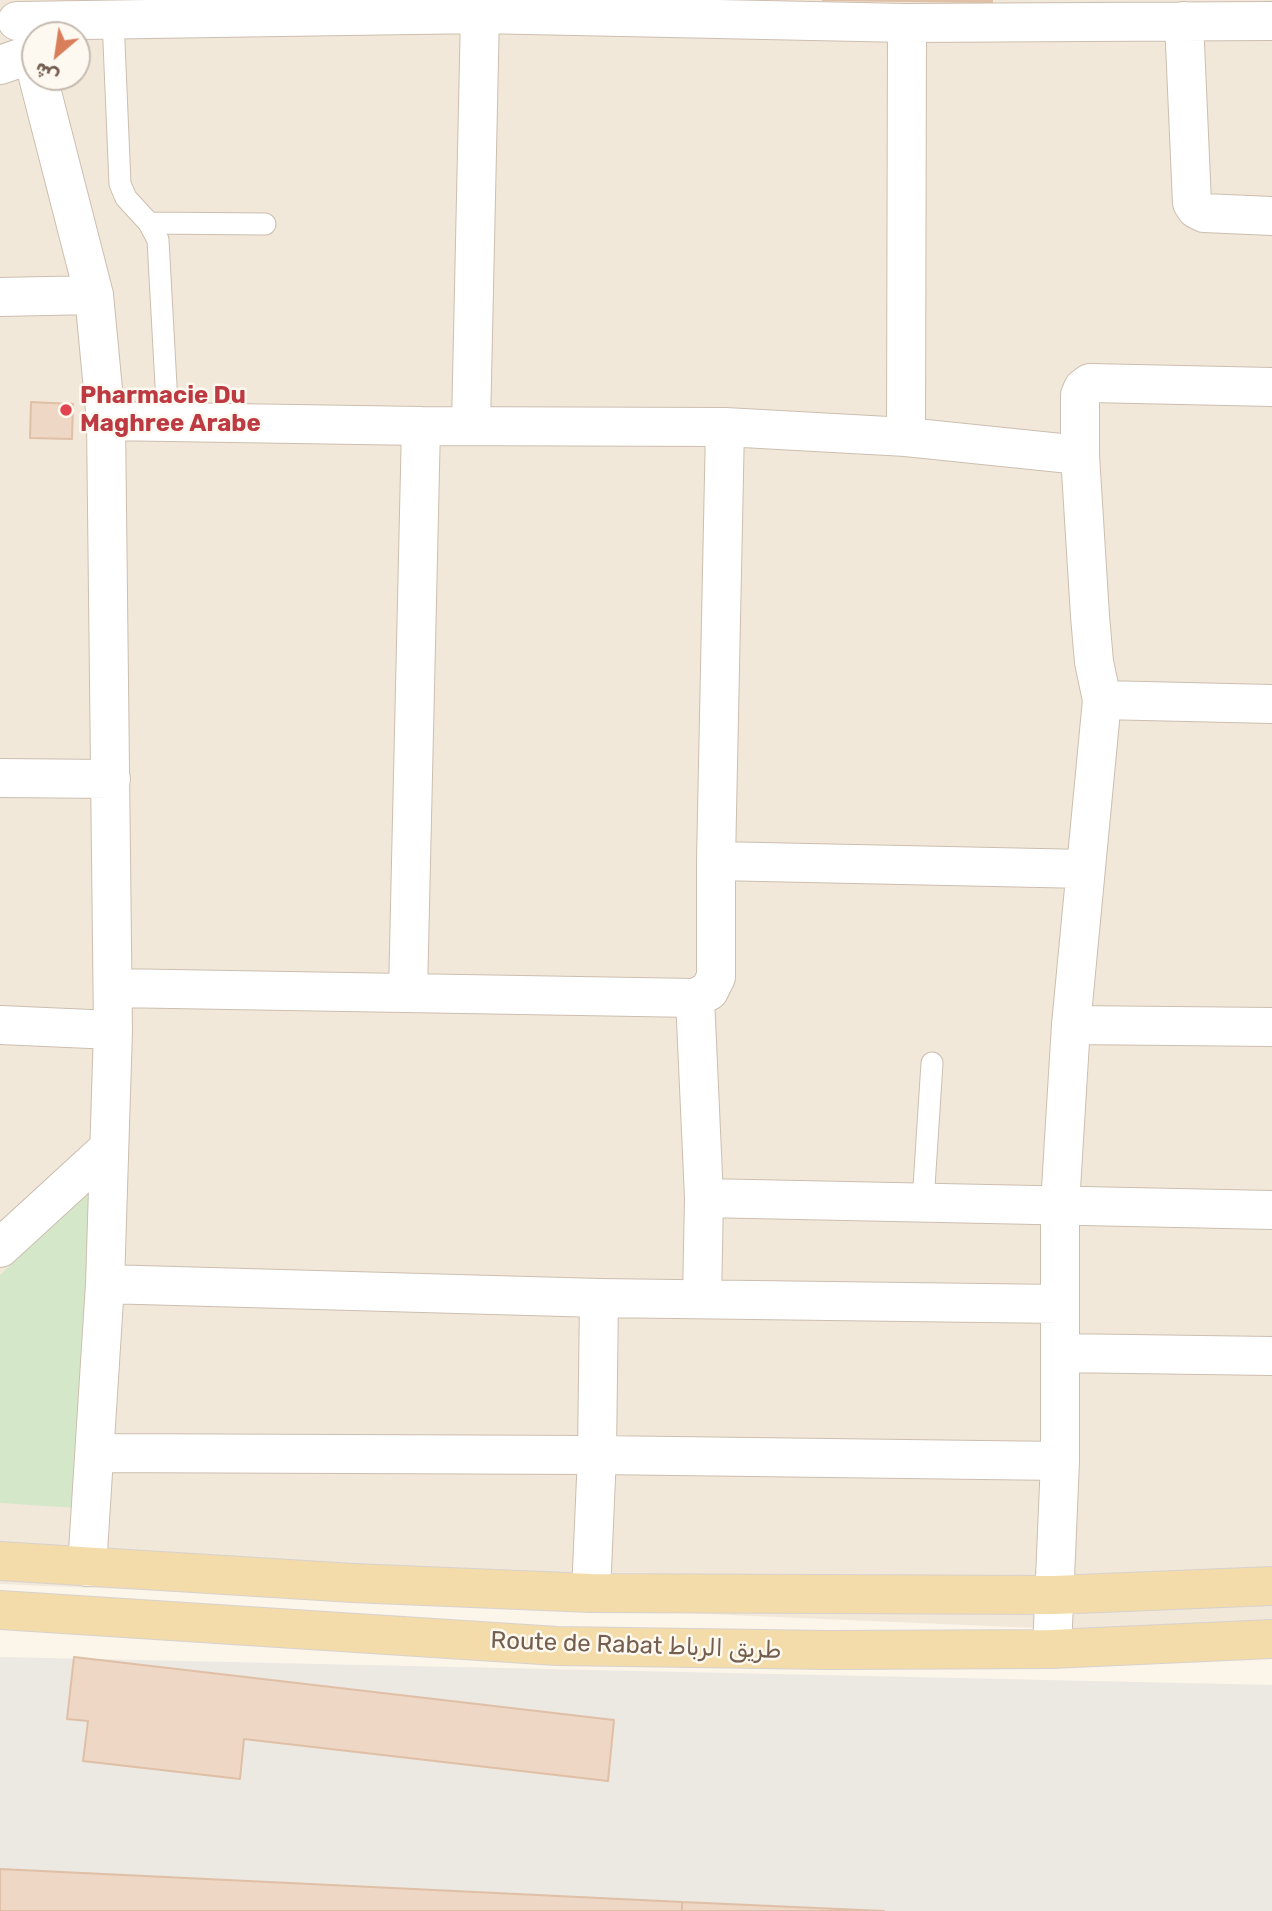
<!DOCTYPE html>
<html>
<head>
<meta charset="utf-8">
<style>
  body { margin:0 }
  #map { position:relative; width:1272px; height:1911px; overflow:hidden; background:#fbf5ea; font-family:Rubik,Cairo,sans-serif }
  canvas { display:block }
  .north { position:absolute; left:21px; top:21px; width:70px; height:70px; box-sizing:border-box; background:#fef9f0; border:2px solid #c6bbb0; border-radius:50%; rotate:209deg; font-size:19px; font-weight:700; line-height:28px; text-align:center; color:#735e4f }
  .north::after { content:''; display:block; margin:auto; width:24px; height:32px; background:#d97e5b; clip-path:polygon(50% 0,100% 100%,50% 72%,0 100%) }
</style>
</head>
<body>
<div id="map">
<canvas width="1272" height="1911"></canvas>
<div class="north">ش</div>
</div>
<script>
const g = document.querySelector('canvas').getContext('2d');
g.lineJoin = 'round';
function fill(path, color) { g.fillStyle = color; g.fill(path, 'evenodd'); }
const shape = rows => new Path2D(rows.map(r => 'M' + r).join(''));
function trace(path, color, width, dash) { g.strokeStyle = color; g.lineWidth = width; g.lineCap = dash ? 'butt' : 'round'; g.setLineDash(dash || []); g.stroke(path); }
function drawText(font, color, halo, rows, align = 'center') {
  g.font = font + ' Rubik,Cairo,sans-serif'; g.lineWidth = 5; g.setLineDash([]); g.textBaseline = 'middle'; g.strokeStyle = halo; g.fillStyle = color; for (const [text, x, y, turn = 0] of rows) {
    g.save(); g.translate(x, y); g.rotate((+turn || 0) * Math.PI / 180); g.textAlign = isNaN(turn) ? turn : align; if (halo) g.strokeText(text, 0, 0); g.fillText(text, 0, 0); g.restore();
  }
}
const residential = shape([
  [0,0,1272,0,1272,1638,0,1584],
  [35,35,77,35,77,77,35,77]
]);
const industrial = shape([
  [0,1657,1272,1685,1272,1911,0,1911]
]);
const green = shape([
  [89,1192,91,1509,0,1503,0,1275]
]);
const building = shape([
  [823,0,992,0,992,2,823,0],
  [31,402,73,404,72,439,30,438,31,402],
  [74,1657,614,1720,608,1781,244,1739,240,1779,83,1761,88,1721,67,1719,74,1657],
  [0,1869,682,1902,682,1911,0,1911,0,1869],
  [682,1902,884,1911,682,1911,682,1902]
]);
const service = shape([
  [113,19,120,184,126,198,149,223,158,240,168,422],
  [149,223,265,224],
  [923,1202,932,1063]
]);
const minor = shape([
  [17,21,480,14,907,23,1272,21],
  [1184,21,1192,203,1196,209,1204,213,1272,216],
  [0,65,32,54],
  [38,77,94,295,106,421,113,1030,105,1284,87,1567],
  [0,297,94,295],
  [106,421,421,426,725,427,906,437,1080,455],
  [471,425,480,14],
  [906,437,907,23],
  [1102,700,1272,704],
  [0,778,111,779],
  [716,861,1086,869],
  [114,988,695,998,709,991,716,977,716,861,725,427],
  [408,993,421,426],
  [695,998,704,1198,702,1299],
  [0,1025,113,1030],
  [1071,1025,1272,1027],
  [704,1198,1272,1210],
  [0,1248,109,1148],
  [105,1284,599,1298,1060,1304],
  [1060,1353,1272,1356],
  [95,1453,597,1455,1060,1461],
  [591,1593,597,1455,599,1298],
  [1052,1649,1060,1461,1060,1205,1071,1025,1102,700,1094,662,1090,616,1080,455,1080,395,1083,388,1090,383,1272,387]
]);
const primary = shape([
  [0,1561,353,1583,591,1593,1054,1595,1272,1586],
  [0,1610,557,1646,829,1650,1052,1649,1272,1639]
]);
const markers = [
  [66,410,7,"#e0444e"]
];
const healthNames = [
  ["Pharmacie Du",80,396],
  ["Maghree Arabe",80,424]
];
const streetNames = [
  ["Route de Rabat طريق الرباط",636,1646,2]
];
fill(residential, '#f2e8d9');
fill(industrial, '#ece8e2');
fill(green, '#d4e8c9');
fill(building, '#eed7c4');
trace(building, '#dfbfa6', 2);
trace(service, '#ccbeb0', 23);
trace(minor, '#ccbeb0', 40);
trace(primary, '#d8d2ce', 40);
trace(service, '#fff', 21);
trace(minor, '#fff', 38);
trace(primary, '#f3dca9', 38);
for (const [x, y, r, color] of markers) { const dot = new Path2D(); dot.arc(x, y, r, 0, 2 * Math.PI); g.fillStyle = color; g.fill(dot); trace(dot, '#fef9f0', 2.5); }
drawText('bold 24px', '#be3a42', '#fef9f0', healthNames, 'left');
drawText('24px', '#735e4f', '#fef9f0', streetNames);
</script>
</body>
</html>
